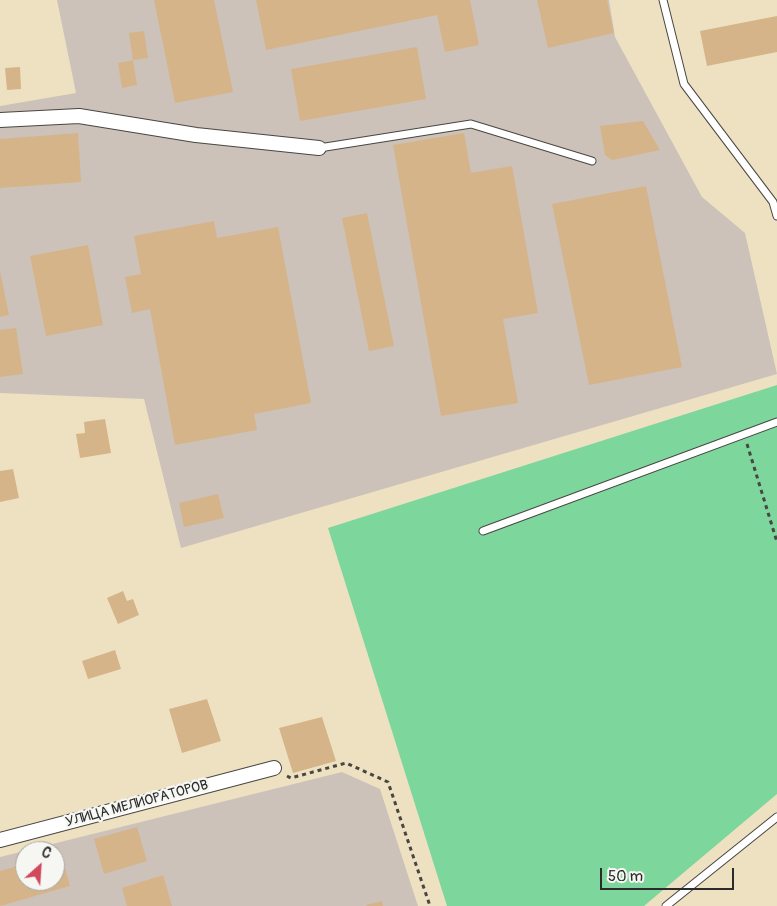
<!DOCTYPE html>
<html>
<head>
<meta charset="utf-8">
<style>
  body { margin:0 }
  #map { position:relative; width:777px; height:906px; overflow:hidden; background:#eee1c2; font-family:Pangolin,sans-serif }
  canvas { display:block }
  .north { position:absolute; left:15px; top:841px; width:50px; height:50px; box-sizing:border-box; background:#f6f6f2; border:1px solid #a5a5a2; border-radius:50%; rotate:26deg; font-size:14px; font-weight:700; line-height:20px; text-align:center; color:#2b2b2b }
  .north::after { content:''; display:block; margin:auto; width:18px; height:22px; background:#d1495b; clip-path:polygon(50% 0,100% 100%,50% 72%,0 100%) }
  .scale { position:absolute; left:600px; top:868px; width:134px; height:22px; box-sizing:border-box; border:2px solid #2b2b2b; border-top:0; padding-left:6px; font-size:15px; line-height:18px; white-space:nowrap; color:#2b2b2b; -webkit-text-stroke:4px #f6f6f2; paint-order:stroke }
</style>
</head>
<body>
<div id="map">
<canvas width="777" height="906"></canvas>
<div class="north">С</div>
<div class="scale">50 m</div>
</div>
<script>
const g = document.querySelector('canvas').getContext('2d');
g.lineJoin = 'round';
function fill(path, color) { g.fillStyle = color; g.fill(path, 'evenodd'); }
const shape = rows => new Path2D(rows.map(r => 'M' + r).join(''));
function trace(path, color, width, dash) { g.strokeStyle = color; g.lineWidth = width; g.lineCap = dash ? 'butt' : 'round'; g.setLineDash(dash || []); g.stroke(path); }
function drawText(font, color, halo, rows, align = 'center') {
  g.font = font + ' Pangolin,sans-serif'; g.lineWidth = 4.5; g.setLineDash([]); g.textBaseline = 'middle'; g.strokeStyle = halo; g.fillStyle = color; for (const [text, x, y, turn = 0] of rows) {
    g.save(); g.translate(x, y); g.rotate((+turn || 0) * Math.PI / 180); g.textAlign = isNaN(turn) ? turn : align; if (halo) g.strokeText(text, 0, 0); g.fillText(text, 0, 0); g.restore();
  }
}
const industrial = shape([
  [57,0,609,0,615,37,702,197,745,233,777,374,181,548,144,399,0,393,0,106,76,93],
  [342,772,380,789,418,906,0,906,0,857],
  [25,851,55,851,55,881,25,881]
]);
const green = shape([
  [777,385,777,794,644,906,447,906,328,528]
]);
const building = shape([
  [154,0,214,0,233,92,175,103],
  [256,0,470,0,479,45,445,52,437,15,266,50],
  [537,0,607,0,614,33,548,48],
  [777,16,777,52,707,66,700,31],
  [144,31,148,58,133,60,137,85,122,88,118,63,133,60,129,33],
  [417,47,426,99,300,121,291,69],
  [20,67,21,89,7,90,5,68],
  [643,121,660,150,612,160,605,155,600,126],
  [78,133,81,182,0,188,0,139],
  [464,133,471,173,512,166,538,313,503,319,518,403,441,416,393,145],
  [646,186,682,367,589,385,552,204],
  [367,213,394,346,369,351,342,218],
  [214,221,217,238,278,227,311,403,254,414,257,430,175,445,150,309,132,313,125,277,141,274,134,236],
  [88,245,103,325,46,336,30,256],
  [0,271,9,315,0,317],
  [16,328,23,374,0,377,0,330],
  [105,419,111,453,80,458,76,434,85,433,84,422],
  [13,469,19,498,0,502,0,471],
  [218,494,224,518,184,527,179,503],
  [123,591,127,601,133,599,139,615,118,624,107,598],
  [115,650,121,669,88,679,82,661],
  [207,699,221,741,182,753,169,709],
  [322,717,336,761,293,773,279,728],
  [137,827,147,861,104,874,94,839],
  [61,854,70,886,0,906,0,871,25,864,25,881,55,881,55,856],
  [163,875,172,906,127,906,122,888],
  [382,901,383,906,366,906,366,905]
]);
const path = shape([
  [747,444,777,542],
  [287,776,291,778,346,763,388,782,430,906]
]);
const lane = shape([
  [663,0,684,84,773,202,777,216],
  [319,148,471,124,592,161],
  [483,531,777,422],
  [666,906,777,817]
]);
const street = shape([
  [0,120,79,116,196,135,319,148],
  [0,840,274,768]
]);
const streetNames = [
  ["УЛИЦА МЕЛИОРАТОРОВ",137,804,-15]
];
fill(industrial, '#ccc2b9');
fill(green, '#7dd69c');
fill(building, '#d5b489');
trace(lane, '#484642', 9);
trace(street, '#484642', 16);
trace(path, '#484642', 3, [4, 4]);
trace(lane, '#fff', 7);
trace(street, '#fff', 14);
drawText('14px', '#2b2b2b', '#f6f6f2', streetNames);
</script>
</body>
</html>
